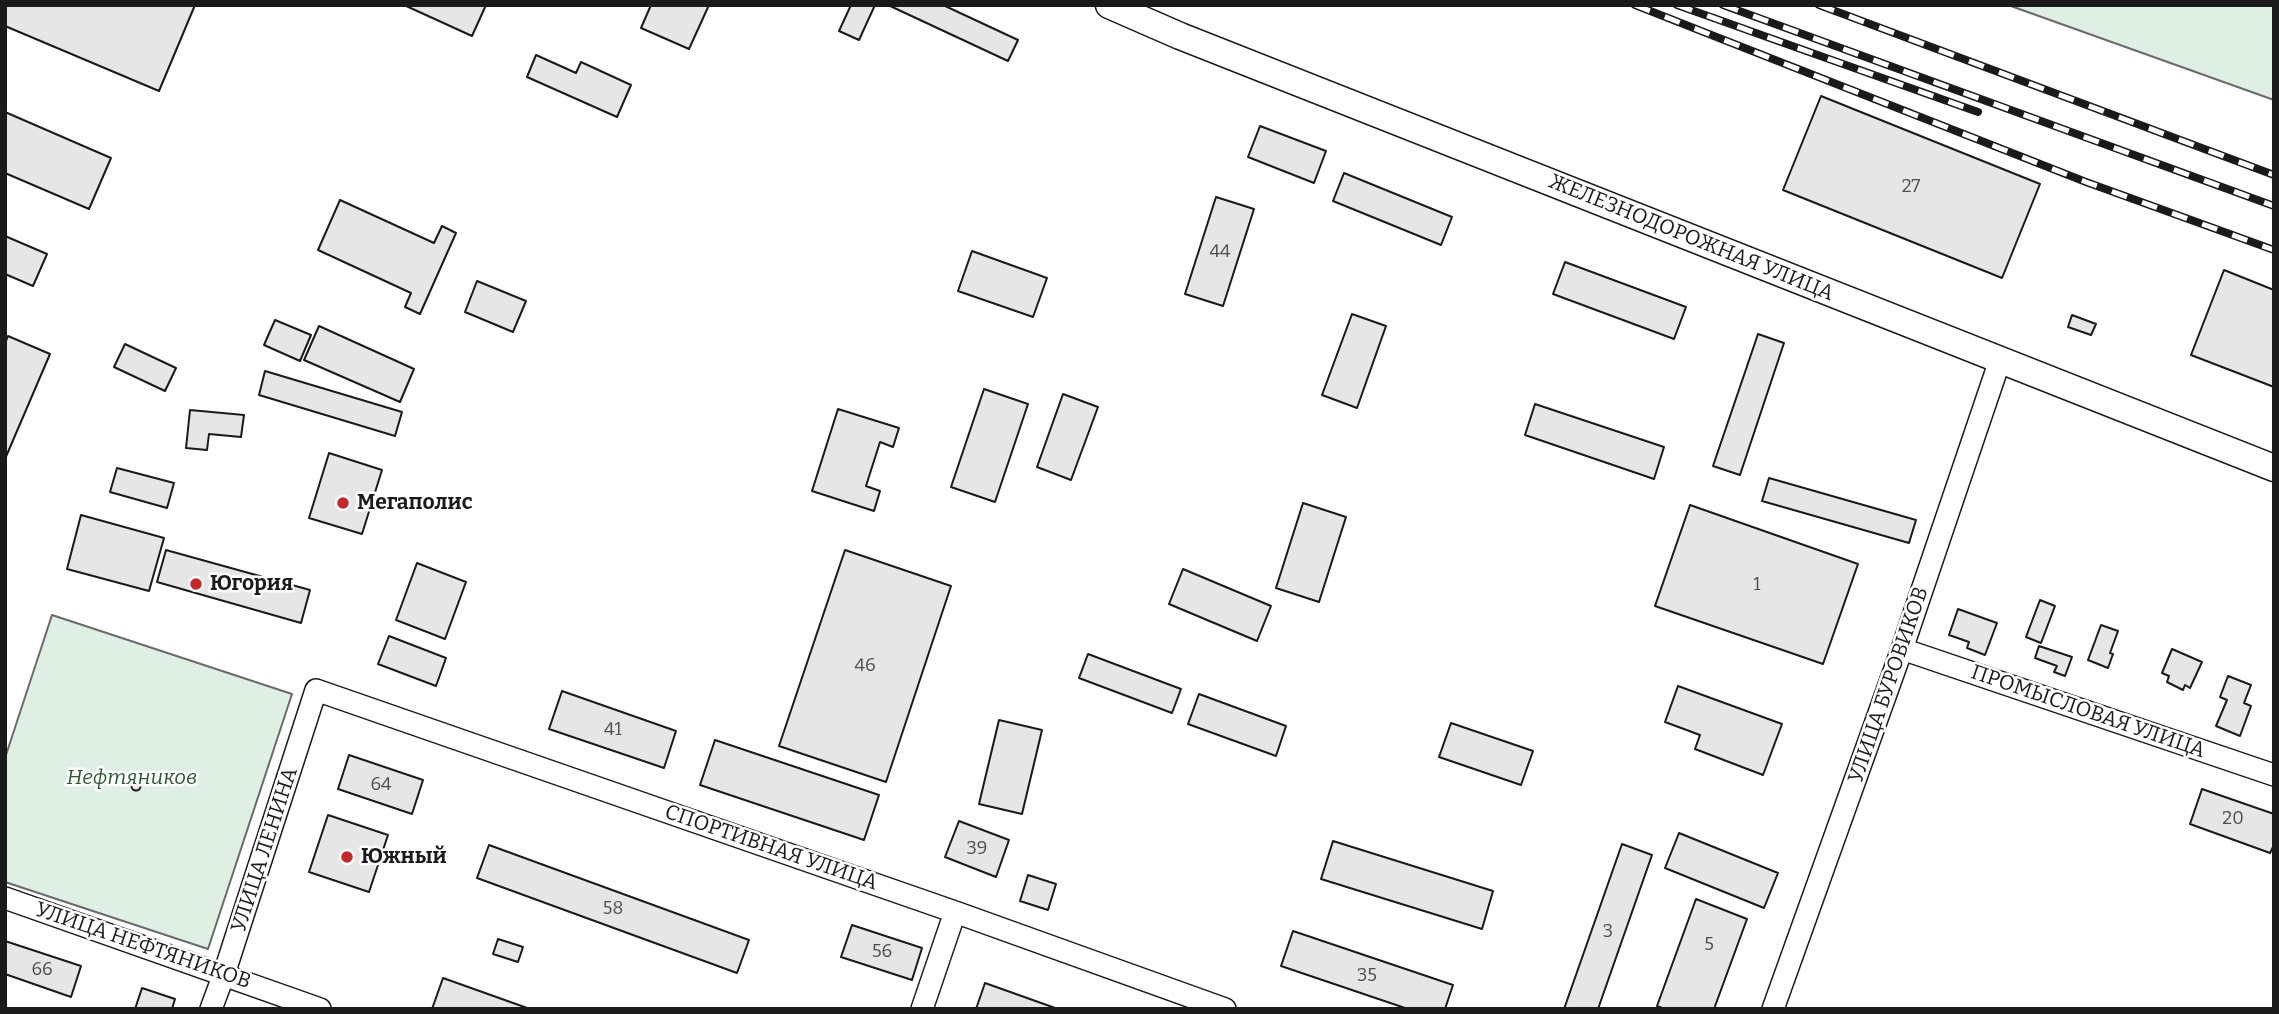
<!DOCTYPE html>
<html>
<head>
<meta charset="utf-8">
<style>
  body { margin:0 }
  #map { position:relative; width:2279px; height:1014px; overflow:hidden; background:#fff; font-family:Bitter,serif }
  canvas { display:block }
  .frame { position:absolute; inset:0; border:7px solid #1a1a1a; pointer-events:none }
</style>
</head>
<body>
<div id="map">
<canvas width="2279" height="1014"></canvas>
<div class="frame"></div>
</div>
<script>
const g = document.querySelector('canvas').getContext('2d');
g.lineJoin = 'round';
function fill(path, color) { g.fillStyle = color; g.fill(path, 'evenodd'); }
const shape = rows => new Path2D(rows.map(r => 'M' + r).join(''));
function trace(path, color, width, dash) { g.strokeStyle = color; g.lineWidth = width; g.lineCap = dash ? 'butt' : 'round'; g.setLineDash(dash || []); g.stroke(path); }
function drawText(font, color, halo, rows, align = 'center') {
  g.font = font + ' Bitter,serif'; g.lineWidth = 5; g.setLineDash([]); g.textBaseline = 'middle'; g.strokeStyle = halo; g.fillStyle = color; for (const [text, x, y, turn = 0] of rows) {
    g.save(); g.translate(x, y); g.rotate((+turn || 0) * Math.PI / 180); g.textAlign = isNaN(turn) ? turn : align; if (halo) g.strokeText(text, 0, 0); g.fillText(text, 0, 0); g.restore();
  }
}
const green = shape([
  [2008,5,2274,5,2274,100,2008,5],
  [52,615,292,694,208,949,5,882,5,758,52,615]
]);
const building = shape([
  [5,5,195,5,159,91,5,26,5,5],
  [404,5,486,5,472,36,404,5],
  [651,5,709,5,689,49,641,28,651,5],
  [851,5,875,5,859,40,839,31,851,5],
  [888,5,943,5,1018,40,1008,61,888,5],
  [536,55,576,73,581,62,631,85,617,117,527,77,536,55],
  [1821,96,2040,184,2002,278,1783,190,1821,96],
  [5,112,111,158,89,209,5,173,5,112],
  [1260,126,1326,151,1314,183,1248,157,1260,126],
  [1344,173,1452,217,1441,245,1333,201,1344,173],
  [1216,197,1254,209,1223,306,1185,294,1216,197],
  [340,200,434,243,442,226,456,233,420,314,405,307,411,293,318,250,340,200],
  [5,236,47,254,33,286,5,274,5,236],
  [972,251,1047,278,1033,317,958,291,972,251],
  [1565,262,1686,307,1674,339,1553,294,1565,262],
  [2224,270,2274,290,2274,387,2191,355,2224,270],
  [477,281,526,301,513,332,465,312,477,281],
  [1352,314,1386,326,1357,408,1322,395,1352,314],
  [2072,315,2096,324,2091,335,2068,327,2072,315],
  [275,320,311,335,300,361,264,345,275,320],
  [319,326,414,369,400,402,304,360,319,326],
  [1758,334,1784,343,1740,475,1713,466,1758,334],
  [8,336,50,354,5,459,5,343,8,336],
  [125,344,176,368,165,391,114,367,125,344],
  [265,371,402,412,395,436,259,395,265,371],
  [984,389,1028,404,995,502,951,487,984,389],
  [1063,394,1098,407,1071,480,1037,467,1063,394],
  [1535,404,1664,447,1654,479,1525,435,1535,404],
  [838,409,899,428,893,447,880,442,866,486,880,491,874,511,812,491,838,409],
  [190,410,244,415,241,437,209,434,207,450,186,448,190,410],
  [329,453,382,470,362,534,309,518,329,453],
  [117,468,174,483,167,508,110,492,117,468],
  [1769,478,1916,520,1909,543,1762,501,1769,478],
  [1303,503,1346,517,1319,602,1276,588,1303,503],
  [1690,505,1858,564,1823,664,1655,606,1690,505],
  [81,515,164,538,149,591,67,569,81,515],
  [166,550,310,590,301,623,157,582,166,550],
  [845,550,951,586,886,782,779,746,845,550],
  [417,563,466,582,445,639,396,620,417,563],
  [1183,569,1271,606,1257,641,1169,604,1183,569],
  [2040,600,2055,606,2041,643,2026,637,2040,600],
  [1958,609,1997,623,1985,655,1967,648,1969,642,1949,635,1958,609],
  [2101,625,2118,631,2110,653,2113,654,2108,668,2088,660,2101,625],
  [389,636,446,658,436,686,378,664,389,636],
  [2039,646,2072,657,2065,676,2054,672,2057,666,2035,658,2039,646],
  [2172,649,2202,662,2190,688,2185,685,2183,690,2167,682,2169,676,2162,673,2172,649],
  [1088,654,1181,689,1172,713,1079,678,1088,654],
  [2228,676,2251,685,2244,703,2251,706,2240,736,2216,726,2227,700,2220,697,2228,676],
  [1678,686,1782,724,1763,775,1695,749,1700,735,1665,722,1678,686],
  [562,691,676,731,664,768,549,729,562,691],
  [1199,694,1286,726,1276,756,1188,724,1199,694],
  [999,720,1042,730,1022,814,979,804,999,720],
  [1451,723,1533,751,1521,785,1439,757,1451,723],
  [715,740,879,795,864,840,700,785,715,740],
  [349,755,423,780,412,814,338,789,349,755],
  '131.5 786a4.5 4.5 0 1 1 9 0a4.5 4.5 0 1 1-9 0Z',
  [2202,789,2274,814,2274,845,2270,853,2190,824,2202,789],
  [328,815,388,835,369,892,309,872,328,815],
  [959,821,1009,840,996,877,945,857,959,821],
  [1679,833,1778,873,1764,908,1665,868,1679,833],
  [1333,841,1493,891,1482,929,1321,879,1333,841],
  [1622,844,1652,855,1598,1009,1564,1009,1622,844],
  [489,845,749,940,737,973,477,878,489,845],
  [1028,875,1056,884,1048,910,1020,901,1028,875],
  [1696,899,1747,919,1714,1009,1665,1009,1657,1006,1696,899],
  [852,925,922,948,912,980,841,957,852,925],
  [1293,931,1453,985,1445,1009,1408,1009,1281,966,1293,931],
  [498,939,523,947,518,962,493,954,498,939],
  [5,941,81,966,71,997,5,974,5,941],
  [443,978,530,1009,432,1009,443,978],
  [985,983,1058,1009,976,1009,985,983],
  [142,988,175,999,172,1009,135,1009,142,988]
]);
const minor = shape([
  [1902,649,2274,775],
  [5,898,320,1009],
  [211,1009,224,974,316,690,955,912,1225,1009],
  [922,1009,955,912],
  [1773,1009,1902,649,2000,360]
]);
const major = shape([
  [1109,5,1180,36,2274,468]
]);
const rail = shape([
  [1635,5,2086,182,2274,250],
  [1677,5,1978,112],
  [1723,5,2274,206],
  [1819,5,2274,175]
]);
const markers = [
  [343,503,7,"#c62828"],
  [196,584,7,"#c62828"],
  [347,857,7,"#c62828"]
];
const numberNames = [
  ["27",1911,187],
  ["44",1220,252],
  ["1",1757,585],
  ["46",865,666],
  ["41",613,730],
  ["64",381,785],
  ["20",2233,819],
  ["39",977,849],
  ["58",613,909],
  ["3",1608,932],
  ["5",1709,945],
  ["56",882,952],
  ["66",42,970],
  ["35",1367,976]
];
const streetNames = [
  ["ЖЕЛЕЗНОДОРОЖНАЯ УЛИЦА",1691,238,22],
  ["УЛИЦА БУРОВИКОВ",1889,685,-71],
  ["ПРОМЫСЛОВАЯ УЛИЦА",2088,712,19],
  ["СПОРТИВНАЯ УЛИЦА",771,848,19],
  ["УЛИЦА ЛЕНИНА",265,850,-72],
  ["УЛИЦА НЕФТЯНИКОВ",143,946,19]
];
const poiNames = [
  ["Мегаполис",357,503],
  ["Югория",210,584],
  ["Южный",361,857]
];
const parkNames = [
  ["Нефтяников",132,778]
];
fill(green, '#e0efe3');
trace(green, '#6a6a6a', 2);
fill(building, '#e6e6e6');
trace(building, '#1a1a1a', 2);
trace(minor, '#1a1a1a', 24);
trace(major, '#1a1a1a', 29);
trace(minor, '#fff', 21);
trace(major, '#fff', 26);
trace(rail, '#1a1a1a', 8);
trace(rail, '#fff', 5, [16]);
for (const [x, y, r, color] of markers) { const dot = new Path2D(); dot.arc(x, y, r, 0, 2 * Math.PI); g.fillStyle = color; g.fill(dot); trace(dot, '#fff', 2.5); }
drawText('18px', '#4d4d4d', null, numberNames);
drawText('21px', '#1a1a1a', '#fff', streetNames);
drawText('bold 21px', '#1a1a1a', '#fff', poiNames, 'left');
drawText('italic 21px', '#2b5a34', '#fff', parkNames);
</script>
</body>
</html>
